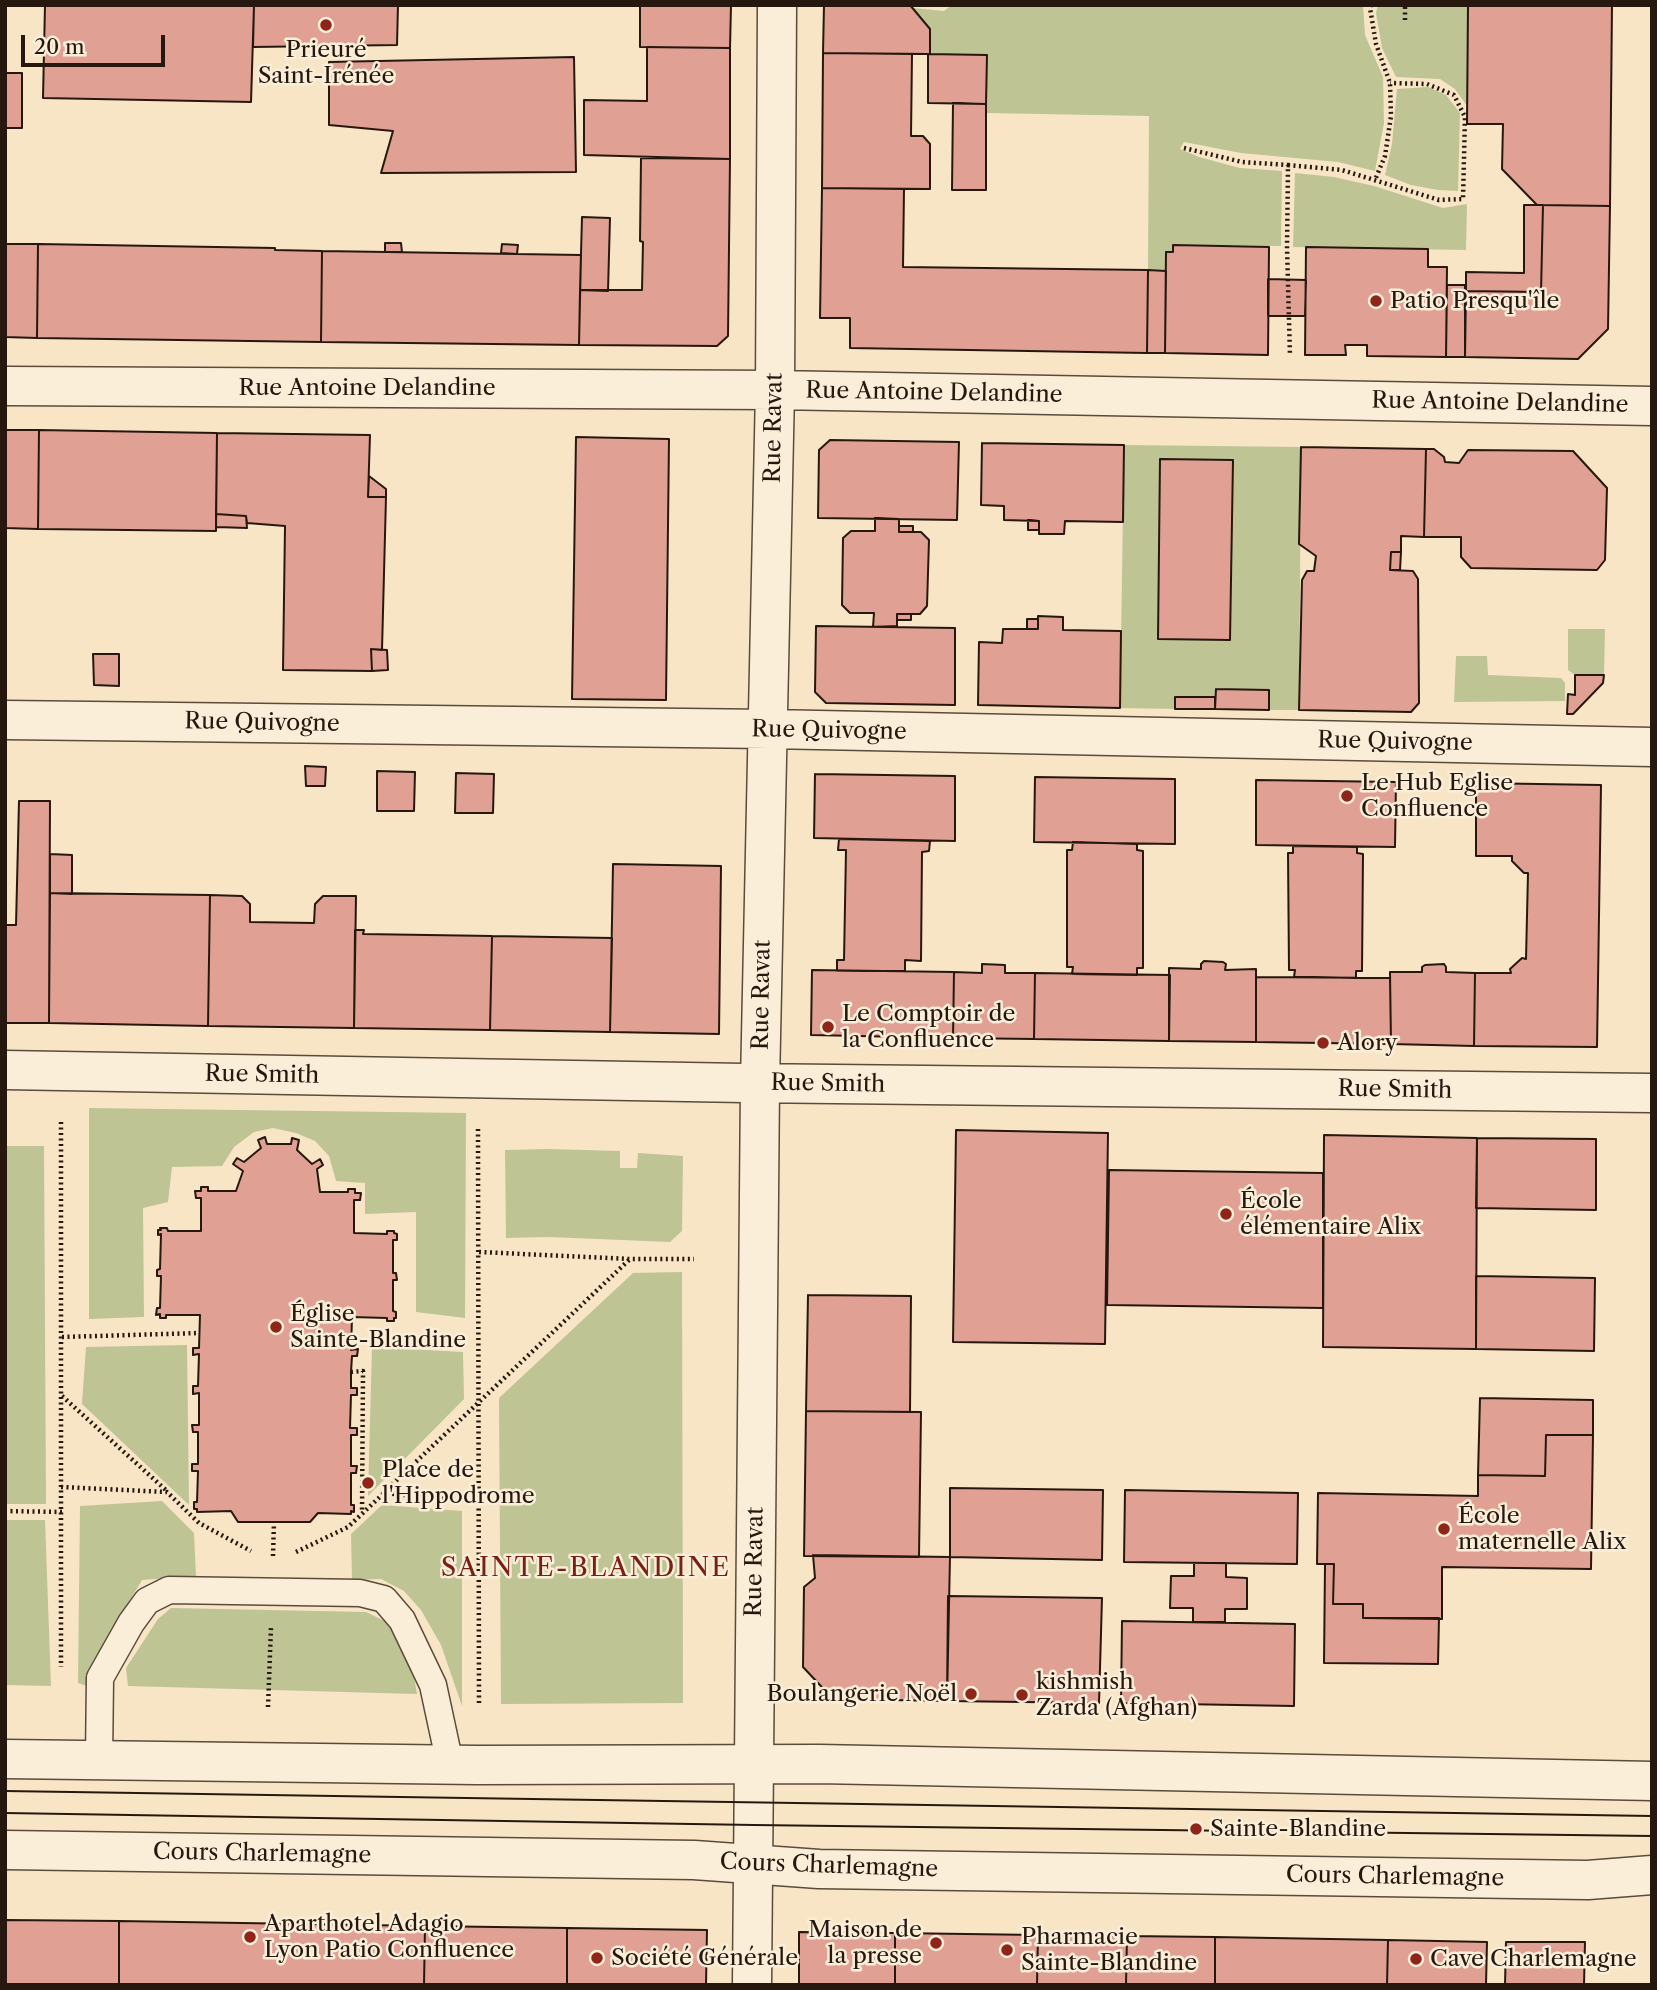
<!DOCTYPE html>
<html>
<head>
<meta charset="utf-8">
<style>
  body { margin:0 }
  #map { position:relative; width:1657px; height:1990px; overflow:hidden; background:#f7e5c5; font-family:"Libre Caslon Text",serif }
  canvas { display:block }
  .frame { position:absolute; inset:0; border:7px solid #26180f; pointer-events:none }
  .scale { position:absolute; left:21px; top:35px; width:144px; height:32px; box-sizing:border-box; border:4px solid #26180f; border-top:0; padding-left:9px; font-size:21px; line-height:24px; white-space:nowrap; color:#26180f; -webkit-text-stroke:5px #faeed9; paint-order:stroke }
</style>
</head>
<body>
<div id="map">
<canvas width="1657" height="1990"></canvas>
<div class="frame"></div>
<div class="scale">20 m</div>
</div>
<script>
const g = document.querySelector('canvas').getContext('2d');
g.lineJoin = 'round';
function fill(path, color) { g.fillStyle = color; g.fill(path, 'evenodd'); }
const shape = rows => new Path2D(rows.map(r => 'M' + r).join(''));
function trace(path, color, width, dash) { g.strokeStyle = color; g.lineWidth = width; g.lineCap = dash ? 'butt' : 'round'; g.setLineDash(dash || []); g.stroke(path); }
function drawText(font, color, halo, rows, align = 'center') {
  g.font = font + ' "Libre Caslon Text",serif'; g.lineWidth = 5; g.setLineDash([]); g.textBaseline = 'middle'; g.strokeStyle = halo; g.fillStyle = color; for (const [text, x, y, turn = 0] of rows) {
    g.save(); g.translate(x, y); g.rotate((+turn || 0) * Math.PI / 180); g.textAlign = isNaN(turn) ? turn : align; if (halo) g.strokeText(text, 0, 0); g.fillText(text, 0, 0); g.restore();
  }
}
const green = shape([
  [952,5,1363,5,1365,35,1383,77,1384,123,1375,171,1338,162,1241,153,1184,142,1180,149,1199,157,1240,168,1282,171,1281,246,1174,245,1173,252,1166,253,1166,271,1148,270,1149,116,986,113,987,55,930,54,930,29,913,8,944,11],
  [1378,5,1468,5,1467,106,1455,89,1440,79,1396,77,1382,48,1376,13],
  [1428,87,1446,95,1460,113,1458,191,1438,190,1411,185,1385,175,1392,144,1397,89],
  [1295,173,1334,177,1374,186,1443,208,1467,204,1466,250,1293,247],
  [1124,445,1301,447,1299,710,1269,710,1216,689,1215,697,1175,709,1120,708],
  [1568,629,1605,629,1604,675,1575,675,1568,670],
  [1456,656,1487,656,1488,675,1561,678,1565,683,1565,701,1454,702],
  [89,1108,466,1113,465,1318,416,1312,416,1212,365,1214,365,1183,336,1181,329,1156,315,1141,296,1133,273,1128,254,1132,234,1147,222,1166,172,1167,168,1202,143,1208,144,1317,89,1319],
  [5,1146,44,1146,46,1504,5,1504],
  [548,1149,620,1151,620,1168,637,1168,638,1153,683,1156,682,1231,670,1242,549,1237,506,1238,505,1150],
  [682,1272,683,1703,501,1704,499,1398,633,1273],
  [187,1345,189,1505,82,1404,86,1347],
  [372,1347,463,1352,464,1399,368,1496],
  [162,1501,194,1533,196,1576,142,1580,90,1667,90,1687,78,1683,80,1506],
  [382,1505,462,1511,462,1706,441,1645,421,1610,404,1591,381,1579,352,1580,351,1534],
  [5,1520,45,1520,51,1686,5,1685],
  [171,1608,366,1612,391,1624,411,1660,417,1694,128,1686,126,1668,158,1619]
]);
const building = shape([
  [45,5,254,5,251,102,43,98,45,5],
  [254,5,398,5,397,45,253,47,254,5],
  [640,5,731,5,730,48,640,47,640,5],
  [824,5,910,5,930,29,930,54,823,53,824,5],
  [1468,5,1612,5,1610,206,1537,205,1502,169,1503,124,1467,124,1468,5],
  [647,47,730,48,730,159,584,155,584,100,647,101,647,47],
  [823,53,912,54,911,136,923,136,930,144,930,189,822,188,823,53],
  [928,54,987,55,986,104,928,103,928,54],
  [574,57,576,172,381,173,393,131,329,125,329,62,574,57],
  [5,73,22,73,22,128,5,128,5,73],
  [953,103,986,104,986,190,952,190,953,103],
  [641,158,730,159,728,336,717,346,579,345,580,290,642,290,643,242,640,241,641,158],
  [822,188,904,189,903,267,1148,270,1147,353,850,348,850,318,820,318,822,188],
  [1524,205,1543,205,1541,292,1466,291,1466,272,1524,273,1524,205],
  [1543,205,1610,206,1608,329,1578,359,1465,357,1466,291,1541,292,1543,205],
  [582,217,610,218,608,291,580,290,582,217],
  [385,243,401,243,402,252,385,252,385,243],
  [5,244,38,244,37,338,5,337,5,244],
  [38,244,275,248,275,250,322,251,321,342,37,338,38,244],
  [502,244,518,245,517,254,501,253,502,244],
  [1173,245,1269,247,1268,355,1165,353,1166,252,1173,252,1173,245],
  [1306,247,1428,249,1428,267,1447,267,1446,357,1367,356,1367,345,1345,345,1346,355,1305,355,1306,247],
  [322,251,581,255,579,345,321,342,322,251],
  [1148,270,1166,271,1165,353,1147,353,1148,270],
  [1268,279,1306,280,1305,316,1268,316,1268,279],
  [1447,285,1465,285,1465,357,1446,357,1447,285],
  [5,430,39,430,38,529,5,528,5,430],
  [39,430,217,433,216,531,38,529,39,430],
  [217,433,370,435,368,497,386,497,382,650,371,649,372,671,283,670,285,526,247,523,246,516,216,514,217,433],
  [576,437,669,439,666,700,572,699,576,437],
  [830,440,959,442,957,520,818,518,819,450,830,440],
  [982,443,1124,445,1123,522,1065,521,1064,534,1039,534,1039,521,1004,520,1004,506,981,505,982,443],
  [1301,447,1426,449,1424,537,1401,536,1401,552,1391,552,1390,570,1413,571,1418,579,1419,703,1411,712,1299,710,1302,580,1307,571,1314,571,1316,556,1299,544,1301,447],
  [1426,449,1434,449,1444,457,1445,462,1459,463,1468,450,1573,451,1607,488,1605,560,1597,570,1471,568,1461,557,1461,537,1424,537,1426,449],
  [1160,459,1233,460,1230,640,1158,639,1160,459],
  [369,476,386,489,386,497,368,497,369,476],
  [216,514,246,516,247,528,216,527,216,514],
  [875,518,899,519,899,532,921,532,929,540,927,606,920,614,897,614,897,626,873,627,874,613,850,613,842,605,843,538,851,531,875,531,875,518],
  [1028,520,1039,521,1039,530,1028,530,1028,520],
  [899,526,913,526,913,532,899,532,899,526],
  [1391,552,1401,552,1400,570,1390,570,1391,552],
  [897,614,911,614,911,620,897,620,897,614],
  [1038,616,1063,617,1063,630,1121,631,1120,708,978,705,979,642,1002,643,1003,629,1038,629,1038,616],
  [1027,619,1038,619,1038,629,1027,629,1027,619],
  [816,626,955,628,955,705,826,703,815,692,816,626],
  [371,649,387,650,388,670,372,671,371,649],
  [93,654,119,654,119,686,94,685,93,654],
  [1575,675,1604,675,1603,683,1573,714,1567,714,1568,694,1575,695,1575,675],
  [1216,689,1269,690,1269,710,1215,709,1216,689],
  [1175,697,1215,697,1215,709,1175,709,1175,697],
  [305,766,326,767,325,786,306,786,305,766],
  [377,771,415,772,414,811,377,811,377,771],
  [456,773,494,774,493,813,455,813,456,773],
  [815,774,955,776,955,841,814,838,815,774],
  [1035,777,1175,779,1175,844,1034,842,1035,777],
  [1256,780,1396,782,1395,847,1256,845,1256,780],
  [1476,783,1601,785,1597,1047,1474,1046,1475,973,1511,973,1510,969,1522,958,1526,959,1528,873,1524,873,1512,861,1512,856,1476,856,1476,783],
  [19,801,50,801,49,1023,5,1023,5,925,16,925,19,801],
  [839,839,930,841,929,851,922,852,921,961,905,960,905,971,837,971,837,960,844,960,846,850,838,850,839,839],
  [1073,842,1137,844,1137,850,1143,851,1143,968,1137,968,1137,975,1072,974,1073,967,1067,967,1067,850,1072,850,1073,842],
  [1293,846,1357,847,1357,853,1363,854,1362,971,1356,971,1356,978,1294,977,1295,970,1289,970,1288,853,1293,853,1293,846],
  [50,854,72,855,72,894,50,893,50,854],
  [613,864,721,866,719,1034,610,1032,613,864],
  [50,893,210,895,208,1026,49,1023,50,893],
  [210,895,242,896,250,904,250,922,314,923,315,904,323,896,356,896,354,1028,208,1026,210,895],
  [355,930,364,930,363,934,492,936,490,1030,354,1028,355,930],
  [492,936,612,938,610,1032,490,1030,492,936],
  [1204,961,1223,962,1226,964,1225,970,1256,969,1256,1042,1169,1041,1169,968,1201,969,1201,964,1204,961],
  [982,964,1005,965,1005,973,1035,973,1034,1039,953,1038,954,972,982,973,982,964],
  [1444,964,1446,967,1446,972,1475,973,1474,1046,1391,1044,1390,972,1422,972,1422,967,1425,965,1444,964],
  [812,970,954,972,953,1038,811,1035,812,970],
  [1035,973,1170,975,1169,1041,1034,1039,1035,973],
  [1256,977,1390,978,1391,1044,1256,1042,1256,977],
  [956,1130,1108,1133,1105,1344,953,1342,956,1130],
  [1324,1135,1477,1138,1476,1349,1323,1347,1324,1135],
  [265,1137,267,1144,291,1144,292,1138,299,1140,297,1150,312,1164,320,1159,323,1165,317,1169,320,1192,348,1192,348,1189,355,1189,355,1193,361,1193,360,1200,354,1200,354,1233,387,1234,387,1231,394,1231,394,1233,397,1234,397,1240,393,1240,393,1273,396,1273,397,1280,393,1280,393,1311,396,1312,396,1318,394,1318,394,1321,387,1321,387,1318,352,1317,351,1350,358,1349,357,1356,352,1356,351,1372,351,1388,357,1388,357,1395,351,1395,350,1428,357,1428,357,1435,351,1435,351,1466,357,1466,356,1473,351,1473,351,1505,354,1505,354,1512,351,1511,351,1514,318,1513,310,1522,238,1522,231,1511,197,1512,197,1509,194,1509,194,1502,197,1502,198,1471,192,1471,192,1464,198,1464,198,1432,193,1432,192,1425,199,1425,199,1393,193,1394,193,1386,198,1386,199,1354,193,1355,193,1348,199,1348,200,1315,166,1315,166,1318,160,1318,160,1314,156,1315,157,1308,160,1308,161,1276,157,1276,157,1270,160,1269,161,1234,158,1235,158,1230,161,1230,160,1228,167,1228,168,1231,201,1231,201,1198,196,1198,195,1191,201,1191,201,1187,208,1187,208,1191,236,1191,243,1171,233,1164,237,1158,244,1162,261,1148,258,1140,265,1137],
  [1477,1138,1596,1139,1596,1210,1476,1208,1477,1138],
  [1109,1170,1323,1173,1323,1308,1107,1305,1109,1170],
  [1476,1276,1595,1278,1594,1351,1476,1349,1476,1276],
  [808,1295,911,1296,910,1412,806,1411,808,1295],
  [1480,1398,1593,1400,1593,1435,1546,1435,1545,1476,1478,1475,1480,1398],
  [806,1411,921,1412,919,1557,804,1556,806,1411],
  [1546,1435,1593,1435,1591,1569,1442,1567,1442,1619,1363,1618,1363,1604,1333,1604,1334,1564,1317,1564,1318,1493,1478,1496,1478,1475,1545,1476,1546,1435],
  [950,1488,1103,1490,1102,1560,950,1557,950,1488],
  [1125,1490,1298,1493,1297,1564,1124,1562,1125,1490],
  [813,1555,950,1557,947,1701,833,1699,803,1667,804,1587,815,1578,813,1555],
  [1194,1563,1226,1563,1226,1577,1247,1578,1247,1609,1225,1609,1225,1622,1193,1622,1193,1608,1170,1608,1171,1576,1194,1576,1194,1563],
  [1325,1564,1334,1564,1333,1604,1363,1604,1363,1618,1439,1618,1438,1664,1324,1663,1325,1564],
  [948,1596,1102,1598,1099,1703,947,1701,948,1596],
  [1122,1621,1295,1624,1294,1706,1121,1703,1122,1621],
  [5,1920,119,1921,119,1985,5,1985,5,1920],
  [119,1921,425,1926,424,1985,119,1985,119,1921],
  [425,1926,567,1928,567,1985,424,1985,425,1926],
  [567,1928,707,1930,706,1985,567,1985,567,1928],
  [799,1932,895,1933,895,1985,799,1985,799,1932],
  [895,1933,1038,1935,1037,1985,895,1985,895,1933],
  [1038,1935,1127,1936,1126,1985,1037,1985,1038,1935],
  [1127,1936,1215,1937,1215,1985,1126,1985,1127,1936],
  [1215,1937,1388,1940,1387,1985,1215,1985,1215,1937],
  [1388,1940,1487,1942,1486,1985,1387,1985,1388,1940],
  [1506,1942,1585,1942,1584,1985,1505,1985,1506,1942]
]);
const path = shape([
  [1371,5,1370,8,1376,44,1390,83,1391,116,1385,156,1375,180],
  [1405,20,1405,5],
  [1184,148,1242,162,1288,165,1287,247,1290,356],
  [1288,165,1342,170,1439,200,1463,199,1465,117,1454,95,1427,84,1390,83],
  [61,1122,61,1667],
  [478,1129,479,1705],
  [479,1252,630,1259,694,1259],
  [62,1337,199,1333],
  [351,1372,363,1371,362,1513],
  [62,1396,167,1491],
  [61,1487,167,1492,199,1523,251,1551],
  [384,1492,630,1259],
  [5,1511,62,1512],
  [296,1552,348,1527,384,1493,478,1502],
  [273,1556,274,1522],
  [268,1707,271,1627]
]);
const service = shape([
  [99,1760,100,1678,131,1623,147,1601,169,1590,360,1593,384,1599,402,1620,433,1685,450,1764]
]);
const minor = shape([
  [5,386,775,390,1652,406],
  [5,720,769,729,1652,747],
  [5,1070,744,1083,1652,1093],
  [752,1985,760,1083,775,390,777,5]
]);
const tertiary = shape([
  [5,1759,477,1765,819,1764,1652,1781],
  [5,1850,694,1860,819,1869,1588,1880,1652,1875]
]);
const tram = shape([
  [5,1791,1652,1816],
  [5,1813,754,1825,1652,1836]
]);
const markers = [
  [326,25,7,"#8f2418"],
  [1376,301,7,"#8f2418"],
  [1347,796,7,"#8f2418"],
  [828,1027,7,"#8f2418"],
  [1323,1043,7,"#8f2418"],
  [1226,1214,7,"#8f2418"],
  [276,1327,7,"#8f2418"],
  [368,1483,7,"#8f2418"],
  [1444,1529,7,"#8f2418"],
  [971,1694,7,"#8f2418"],
  [1022,1695,7,"#8f2418"],
  [1196,1829,7,"#8f2418"],
  [250,1937,7,"#8f2418"],
  [936,1943,7,"#8f2418"],
  [1007,1950,7,"#8f2418"],
  [597,1958,7,"#8f2418"],
  [1416,1959,7,"#8f2418"]
];
const poiNames = [
  ["Prieuré",326,50,"center"],
  ["Saint-Irénée",326,76,"center"],
  ["Patio Presqu'île",1390,301],
  ["Le Hub Eglise",1361,783],
  ["Confluence",1361,809],
  ["Le Comptoir de",842,1014],
  ["la Confluence",842,1040],
  ["Alory",1337,1043],
  ["École",1240,1201],
  ["élémentaire Alix",1240,1227],
  ["Église",290,1314],
  ["Sainte-Blandine",290,1340],
  ["Place de",382,1470],
  ["l'Hippodrome",382,1496],
  ["École",1458,1516],
  ["maternelle Alix",1458,1542],
  ["kishmish",1036,1682],
  ["Zarda (Afghan)",1036,1708],
  ["Boulangerie Noël",957,1694,"right"],
  ["Sainte-Blandine",1210,1829],
  ["Aparthotel Adagio",264,1924],
  ["Lyon Patio Confluence",264,1950],
  ["Maison de",922,1930,"right"],
  ["la presse",922,1956,"right"],
  ["Pharmacie",1021,1937],
  ["Sainte-Blandine",1021,1963],
  ["Société Générale",611,1958],
  ["Cave Charlemagne",1430,1959]
];
const streetNames = [
  ["Rue Antoine Delandine",367,388],
  ["Rue Antoine Delandine",934,393,1],
  ["Rue Antoine Delandine",1500,403,1],
  ["Rue Ravat",774,428,-89],
  ["Rue Quivogne",262,723,1],
  ["Rue Quivogne",829,731,1],
  ["Rue Quivogne",1395,742,1],
  ["Rue Ravat",762,995,-89],
  ["Rue Smith",262,1075,1],
  ["Rue Smith",828,1084,1],
  ["Rue Smith",1395,1090,1],
  ["Rue Ravat",755,1562,-89],
  ["Cours Charlemagne",262,1854,1],
  ["Cours Charlemagne",829,1866,2],
  ["Cours Charlemagne",1395,1877,1]
];
const quarterNames = [
  ["SAINTE-BLANDINE",586,1568]
];
fill(green, '#bec494');
fill(building, '#e0a093');
trace(building, '#26180f', 2);
trace(service, '#5a4b3c', 29);
trace(minor, '#5a4b3c', 41);
trace(tertiary, '#5a4b3c', 41);
trace(path, '#26180f', 4.5, [2, 3.5]);
trace(service, '#faeed9', 26);
trace(minor, '#faeed9', 38);
trace(tertiary, '#faeed9', 38);
trace(tram, '#26180f', 2);
for (const [x, y, r, color] of markers) { const dot = new Path2D(); dot.arc(x, y, r, 0, 2 * Math.PI); g.fillStyle = color; g.fill(dot); trace(dot, '#faeed9', 2.5); }
drawText('23px', '#26180f', '#faeed9', poiNames, 'left');
drawText('23px', '#26180f', '#faeed9', streetNames);
g.letterSpacing = '2px';
drawText('26px', '#7a1f14', '#faeed9', quarterNames);
g.letterSpacing = '0px';
</script>
</body>
</html>
